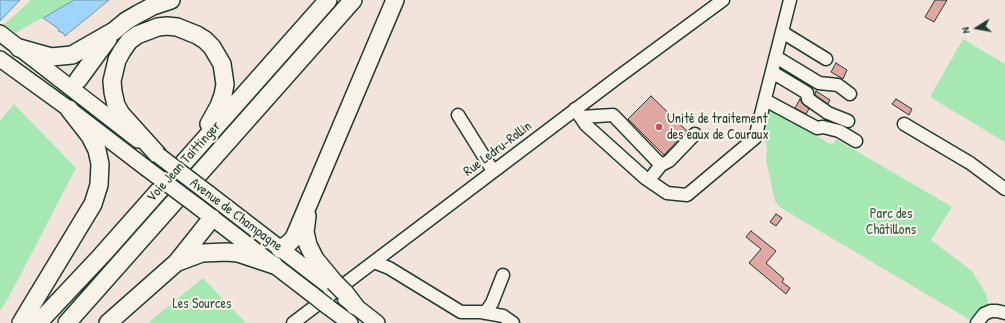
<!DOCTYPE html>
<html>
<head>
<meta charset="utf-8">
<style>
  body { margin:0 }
  #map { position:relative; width:1005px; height:323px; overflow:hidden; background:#f2e4da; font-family:"Patrick Hand",sans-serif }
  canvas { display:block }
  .north { position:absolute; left:957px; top:8px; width:40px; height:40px; -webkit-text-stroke:3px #f7f3e8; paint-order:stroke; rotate:259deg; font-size:11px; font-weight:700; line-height:16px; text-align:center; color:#1f3d34 }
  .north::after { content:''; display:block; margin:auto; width:14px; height:18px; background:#1f3d34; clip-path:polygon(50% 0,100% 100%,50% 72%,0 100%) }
</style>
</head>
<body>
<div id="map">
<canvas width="1005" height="323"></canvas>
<div class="north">N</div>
</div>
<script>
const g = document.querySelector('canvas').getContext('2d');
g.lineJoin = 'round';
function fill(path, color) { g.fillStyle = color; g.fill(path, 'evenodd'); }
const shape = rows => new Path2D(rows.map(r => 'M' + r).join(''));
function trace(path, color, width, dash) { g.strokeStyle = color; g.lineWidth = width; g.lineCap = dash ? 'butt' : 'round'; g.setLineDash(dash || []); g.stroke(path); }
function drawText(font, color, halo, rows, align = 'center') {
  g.font = font + ' "Patrick Hand",sans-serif'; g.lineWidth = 4; g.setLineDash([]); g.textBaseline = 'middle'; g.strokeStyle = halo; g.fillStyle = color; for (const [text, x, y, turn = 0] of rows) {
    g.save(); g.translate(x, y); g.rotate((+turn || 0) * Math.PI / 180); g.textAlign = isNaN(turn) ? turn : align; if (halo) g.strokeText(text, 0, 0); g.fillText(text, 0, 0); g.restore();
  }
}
const green = shape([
  [31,0,74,0,15,33,4,25],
  [963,39,1005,64,1005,142,930,97],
  [14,104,76,168,10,295,0,311,0,121],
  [768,108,832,145,836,139,952,207,931,240,972,271,986,294,989,306,981,309,970,320,781,208,775,201,766,160,767,148,762,130],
  [203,278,246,323,150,323,149,322]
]);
const water = shape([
  [0,0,20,0,0,21,0,0],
  [74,0,109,0,65,36,63,33,58,31,59,29,43,18,74,0]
]);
const building = shape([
  [935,0,947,0,934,22,925,17,935,0],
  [836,63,847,70,843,79,831,72,836,63],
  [816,91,830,100,828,104,815,95,816,91],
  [651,96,687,131,664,155,628,119,651,96],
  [800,99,802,103,809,109,806,114,795,108,800,99],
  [896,99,912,109,909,115,892,104,896,99],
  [776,214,782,218,776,226,770,222,776,214],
  [751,231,776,251,766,263,784,279,782,282,790,288,786,294,749,263,761,249,746,237,751,231]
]);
const minor = shape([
  [782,32,826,59],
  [776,57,819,83,838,85,850,94],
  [772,72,807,93,808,99,828,113,848,121],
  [765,100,817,128,823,127,839,131,856,141],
  [575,109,586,125,645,178,667,193,687,195,755,138,790,0],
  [458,115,493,171],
  [581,117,613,115,661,165,649,180],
  [904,124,970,163,1005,189],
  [661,165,669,161,695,134],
  [374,262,389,268,461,312,481,312,503,316,513,323],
  [485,313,492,303,503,275],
  [293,323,617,78,723,0],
  [977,323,984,314,991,311,997,311,1005,313]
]);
const major = shape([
  [0,33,138,140],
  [0,59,69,109,146,168],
  [208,193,329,286],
  [197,206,313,295],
  [345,298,377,323],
  [327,306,350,323]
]);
const highway = shape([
  [19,48,51,57,72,55,114,31,126,21,138,14,153,6,171,0],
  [78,80,108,39],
  [158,155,121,114,116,105,113,92,112,81,117,60,122,51,129,41,137,35,158,27,167,26,177,27,197,35,205,40,212,47,222,64,225,84,223,95,219,106,209,124],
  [307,216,305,232,308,245,315,259,334,282],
  [280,249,288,244,294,238,395,0],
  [178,262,202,253,227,252,238,253,274,265],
  [345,293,355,306],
  [21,323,93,204,99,185,100,164,97,150,90,136,69,109],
  [38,323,102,255,328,0],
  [67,323,353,0],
  [108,323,177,262,212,218]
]);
const majorBridge = shape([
  [158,155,208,193],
  [146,168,197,206],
  [313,295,327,306]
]);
const highwayBridge = shape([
  [334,282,345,293]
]);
const markers = [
  [659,127,4,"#d1495b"]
];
const poiNames = [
  ["Unité de traitement",667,119],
  ["des eaux de Couraux",667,135]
];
const streetNames = [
  ["Rue Ledru-Rollin",498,149,-37],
  ["Voie Jean Taittinger",184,162,-48],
  ["Avenue de Champagne",236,215,37]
];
const parkNames = [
  ["Parc des",891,214],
  ["Châtillons",891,230],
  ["Les Sources",202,304]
];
fill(green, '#a5e8b2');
fill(water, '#9fd4fd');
trace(water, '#6c98ad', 1);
fill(building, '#e0a6a1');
trace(building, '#1f3d34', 1);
trace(minor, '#1f3d34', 15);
trace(major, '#1f3d34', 18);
trace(highway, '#1f3d34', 20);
trace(minor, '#f7f3e8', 12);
trace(major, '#f7f3e8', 15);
trace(highway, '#f7f3e8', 17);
trace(majorBridge, '#1f3d34', 18, []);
trace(highwayBridge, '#1f3d34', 20, []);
trace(majorBridge, '#f7f3e8', 15);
trace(highwayBridge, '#f7f3e8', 17);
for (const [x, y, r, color] of markers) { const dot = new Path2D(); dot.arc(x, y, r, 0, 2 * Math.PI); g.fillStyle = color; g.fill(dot); trace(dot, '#f7f3e8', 1.5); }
drawText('14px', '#1f3d34', '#f7f3e8', poiNames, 'left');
drawText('14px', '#1f3d34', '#f7f3e8', streetNames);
drawText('14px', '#335747', '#f7f3e8', parkNames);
</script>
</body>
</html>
